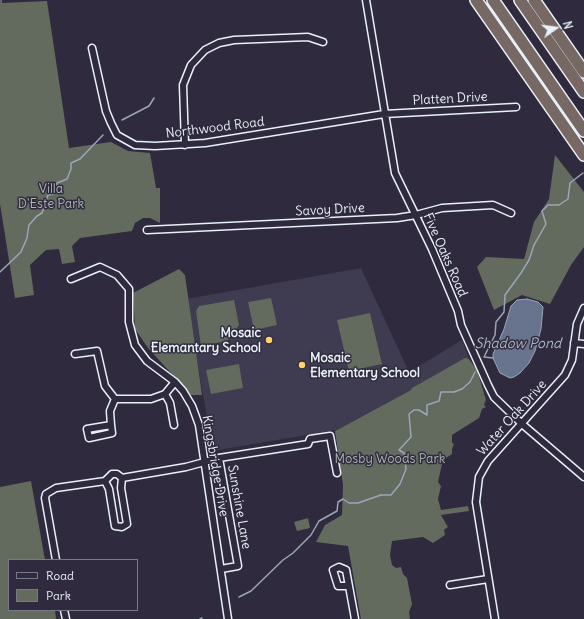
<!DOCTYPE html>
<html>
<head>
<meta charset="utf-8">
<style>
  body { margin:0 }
  #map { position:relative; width:584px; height:619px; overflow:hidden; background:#2f2a3d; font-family:Delius,sans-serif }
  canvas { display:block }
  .legend { position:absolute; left:8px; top:559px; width:130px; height:52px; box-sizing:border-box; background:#2f2a3d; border:1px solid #797a88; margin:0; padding:5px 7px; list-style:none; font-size:12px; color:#e8f1f8 }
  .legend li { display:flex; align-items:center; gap:8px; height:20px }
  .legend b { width:20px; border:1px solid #797a88 }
  .north { position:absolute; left:536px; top:8px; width:40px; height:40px; -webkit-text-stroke:3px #2f2a3d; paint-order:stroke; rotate:76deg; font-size:11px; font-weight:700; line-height:16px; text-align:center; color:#e8f1f8 }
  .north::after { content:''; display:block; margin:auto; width:14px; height:18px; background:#e8f1f8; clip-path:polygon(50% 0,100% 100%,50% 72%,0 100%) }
</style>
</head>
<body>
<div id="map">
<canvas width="584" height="619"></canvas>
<ul class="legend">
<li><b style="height:5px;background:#2f2a3d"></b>Road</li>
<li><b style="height:11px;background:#626b5e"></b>Park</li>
</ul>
<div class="north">N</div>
</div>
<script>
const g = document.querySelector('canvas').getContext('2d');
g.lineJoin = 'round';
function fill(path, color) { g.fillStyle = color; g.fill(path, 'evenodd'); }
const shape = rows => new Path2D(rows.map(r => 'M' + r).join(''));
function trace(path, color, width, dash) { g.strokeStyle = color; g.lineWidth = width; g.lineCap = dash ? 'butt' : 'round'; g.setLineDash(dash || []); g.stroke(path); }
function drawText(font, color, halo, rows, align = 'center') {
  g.font = font + ' Delius,sans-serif'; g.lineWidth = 3; g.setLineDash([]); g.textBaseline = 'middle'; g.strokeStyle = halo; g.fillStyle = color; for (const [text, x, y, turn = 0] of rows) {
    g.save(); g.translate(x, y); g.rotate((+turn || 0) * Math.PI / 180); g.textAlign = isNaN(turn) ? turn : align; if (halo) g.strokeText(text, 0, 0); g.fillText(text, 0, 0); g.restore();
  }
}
const built = shape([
  [361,268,409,372,462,340,469,359,336,430,213,451,186,299]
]);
const green = shape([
  [0,0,2,0,2,3,47,1,69,148,111,142,128,151,150,153,156,188,160,188,160,223,150,218,143,218,135,223,132,231,80,238,72,246,75,262,62,264,59,249,46,250,30,265,34,295,15,298,0,204],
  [555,155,584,192,584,247,571,265,550,304,522,295,494,310,477,267,486,257,524,259,534,222,549,199],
  [179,269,185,275,202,395,191,395,148,348,135,329,133,293],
  [271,298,277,325,254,330,248,302],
  [234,300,239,325,227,341,201,346,196,311,199,306],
  [370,313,382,364,349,371,337,320],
  [465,358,469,359,477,370,486,400,484,405,486,407,482,409,479,418,452,435,452,443,454,444,452,449,452,454,446,458,442,464,438,482,441,486,438,499,441,510,468,506,469,511,441,515,448,527,444,530,445,535,433,543,423,537,392,541,390,555,392,565,396,568,401,567,403,574,407,578,412,604,409,612,410,619,361,619,348,546,316,542,325,525,342,515,343,485,335,431,411,390,412,388],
  [239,364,243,388,211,394,206,370],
  [31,481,45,560,9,560,9,610,55,610,56,619,0,619,0,487],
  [308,518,310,528,297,531,294,522]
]);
const water = shape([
  [527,299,538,302,543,307,541,329,535,351,529,363,520,373,514,377,510,378,500,373,493,358,493,354,504,329,511,306,517,300,527,299]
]);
const stream = shape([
  [122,120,149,106,154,98],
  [0,272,21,252,27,238,29,225,37,216,42,213,48,195,54,194,57,183,67,179,71,169,71,163,80,159,103,135],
  [493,358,484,357,495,335,496,322,504,312,505,295,521,273,529,260,534,245,546,224,542,211,548,205,559,205,568,199,570,183,583,173],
  [239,597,251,591,283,560,293,553,311,535,319,521,337,511,338,502,343,499,349,503,358,503,381,495,391,495,400,484,406,469,404,453,399,450,411,437,409,414,414,410,419,410,427,415,427,405,439,401,441,392,454,392,462,389,470,382,475,372],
  [200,619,202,618]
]);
const minor = shape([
  [366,0,395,173,432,249,458,311,461,325,488,385,494,397,522,424,584,477],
  [92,48,106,111,111,123,117,135,135,145,155,146,205,143,384,114,516,107],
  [185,145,183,85,191,65,205,50,219,43,234,40,308,37,323,42],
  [147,230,397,218,416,215,442,208,493,205,511,213],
  [71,279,100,267,117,275,129,289,129,322,135,345,147,361,175,382,183,391,192,406,199,425,228,619],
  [574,343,584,344],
  [75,354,97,351,105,386,115,399,151,399,165,394,175,382],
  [165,394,170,403,174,425],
  [111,425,112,433,89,438,87,429,111,425,110,411,115,399],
  [219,458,238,566,221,569],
  [105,481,109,489,115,526,122,527,127,524,121,488,122,478],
  [56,560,45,498,46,494,56,488,105,481,112,474,117,474,122,478,186,467,219,458,308,444,310,439,330,436,337,473],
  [450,585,488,579],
  [349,586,338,586,333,570,339,567,346,570,355,619],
  [64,610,66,619],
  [495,619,476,502,479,477,488,461,565,375,572,360,577,324,584,308]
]);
const motorway = shape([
  [476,0,584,155],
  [493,0,584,131],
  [520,0,584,92],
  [534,0,584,72]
]);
const markers = [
  [269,340,4,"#ffd166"],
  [302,365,4,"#ffd166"]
];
const streetNames = [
  ["Platten Drive",450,99,-3],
  ["Northwood Road",215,128,-7],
  ["Savoy Drive",330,210,-3],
  ["Five Oaks Road",445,255,66],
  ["Water Oak Drive",512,418,-48],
  ["Kingsbridge Drive",215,466,80],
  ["Sunshine Lane",239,507,80]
];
const parkNames = [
  ["Villa",51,189],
  ["D'Este Park",51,204],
  ["Mosby Woods Park",390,459]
];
const poiNames = [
  ["Mosaic",261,333],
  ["Elemantary School",261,348],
  ["Mosaic",310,358,"left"],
  ["Elementary School",310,373,"left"]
];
const waterNames = [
  ["Shadow Pond",518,344]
];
fill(built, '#3f3b50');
fill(green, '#626b5e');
fill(water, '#68748e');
trace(water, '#9ba6b8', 1);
trace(stream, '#9ba6b8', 1.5);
trace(minor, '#e8f1f8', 9);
trace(motorway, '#e8f1f8', 14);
trace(minor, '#2f2a3d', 6);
trace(motorway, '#776864', 11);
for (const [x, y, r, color] of markers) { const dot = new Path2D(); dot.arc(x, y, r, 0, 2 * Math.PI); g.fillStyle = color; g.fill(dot); trace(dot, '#2f2a3d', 1.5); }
drawText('13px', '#e8f1f8', '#2f2a3d', streetNames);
drawText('13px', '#acb5b3', '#2f2a3d', parkNames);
drawText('bold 13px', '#e8f1f8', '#2f2a3d', poiNames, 'right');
drawText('italic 14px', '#aeb9c8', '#2f2a3d', waterNames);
</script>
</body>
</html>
